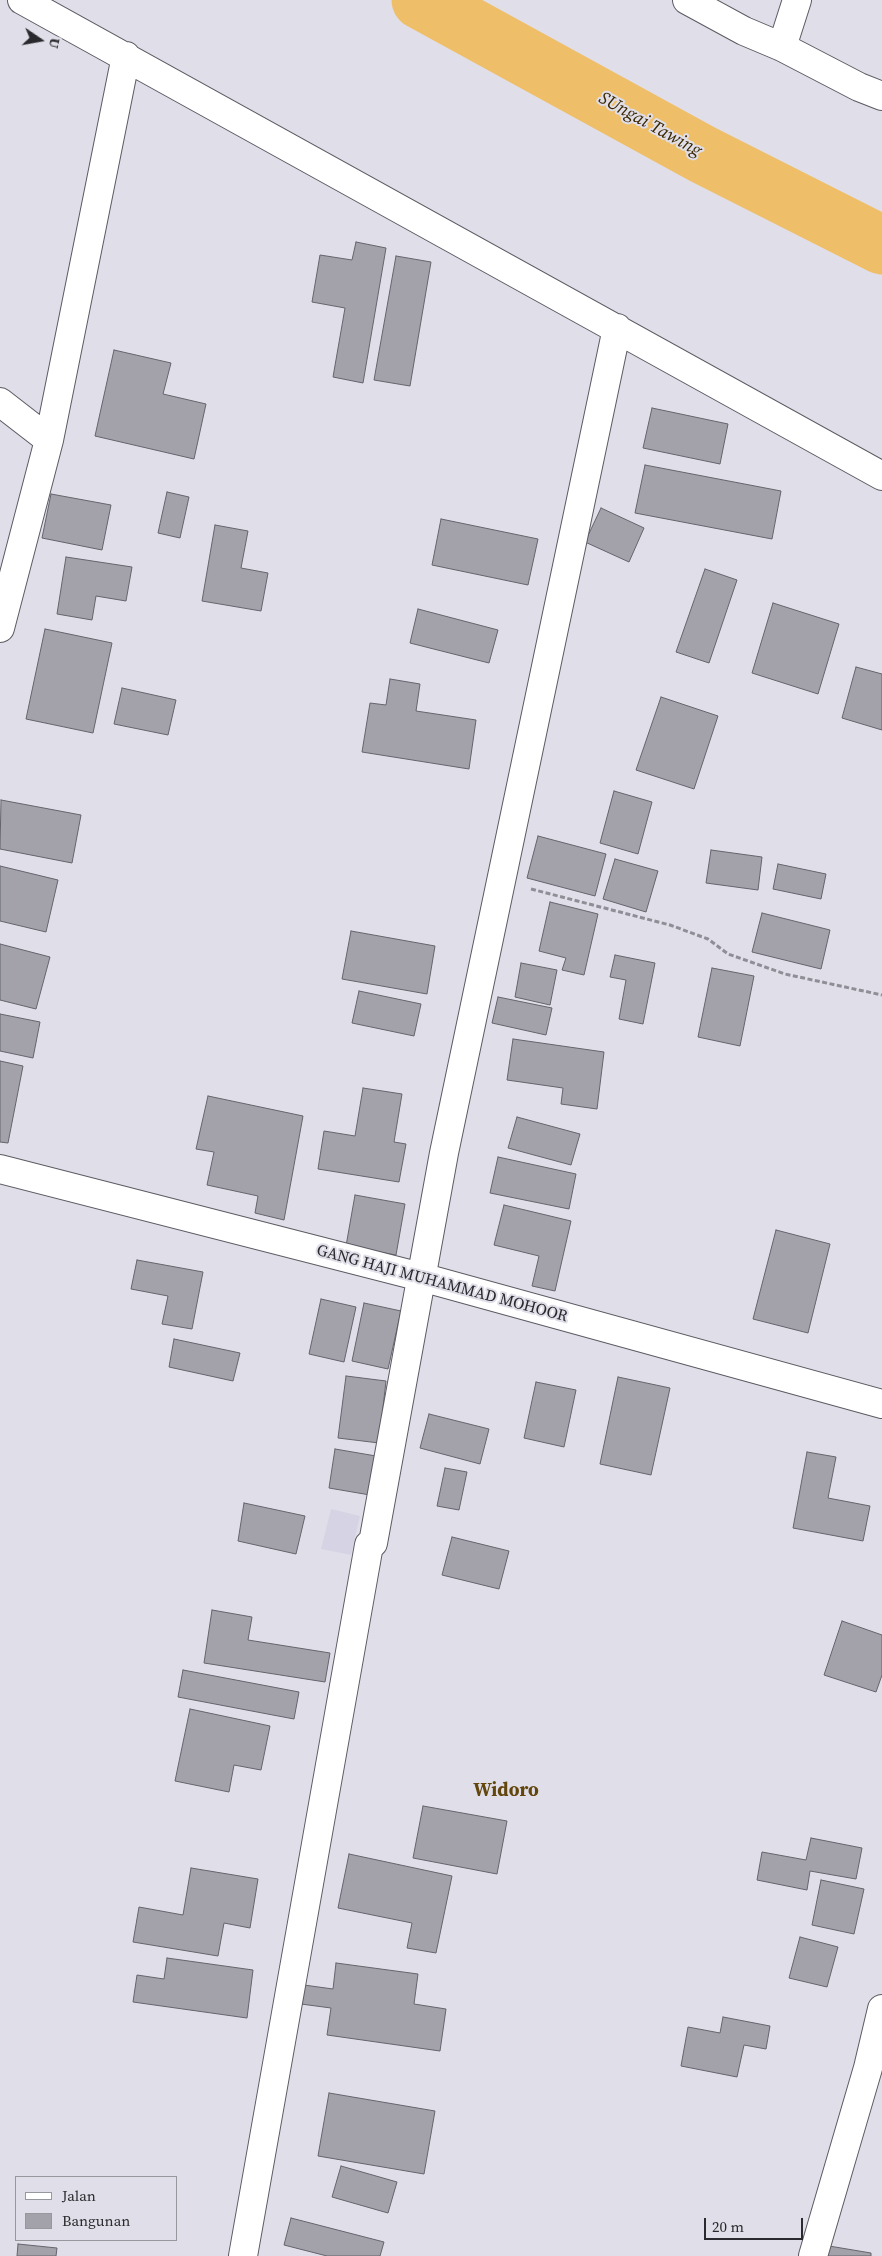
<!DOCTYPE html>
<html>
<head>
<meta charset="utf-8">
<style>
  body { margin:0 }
  #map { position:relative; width:882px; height:2256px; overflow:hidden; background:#e0dfe9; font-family:"Source Serif 4",serif }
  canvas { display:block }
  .legend { position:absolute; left:15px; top:2176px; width:162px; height:65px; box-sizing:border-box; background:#e0dfe9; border:1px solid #97979e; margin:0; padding:6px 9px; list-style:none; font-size:15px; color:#2a2a2e }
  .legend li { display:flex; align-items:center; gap:10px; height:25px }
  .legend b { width:25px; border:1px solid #97979e }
  .north { position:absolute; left:15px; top:15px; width:50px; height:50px; -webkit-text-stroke:4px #e0dfe9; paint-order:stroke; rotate:102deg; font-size:14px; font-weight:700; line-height:20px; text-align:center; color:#2a2a2e }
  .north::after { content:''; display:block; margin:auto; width:18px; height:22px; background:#2a2a2e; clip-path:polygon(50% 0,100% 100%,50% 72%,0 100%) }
  .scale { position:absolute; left:704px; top:2218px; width:99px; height:22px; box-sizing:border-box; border:2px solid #2a2a2e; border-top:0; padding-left:6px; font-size:15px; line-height:18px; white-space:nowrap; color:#2a2a2e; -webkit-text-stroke:4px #e0dfe9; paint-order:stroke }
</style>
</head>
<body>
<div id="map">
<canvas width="882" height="2256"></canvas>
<ul class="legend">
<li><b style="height:6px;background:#fff"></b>Jalan</li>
<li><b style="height:14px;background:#a3a2ab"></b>Bangunan</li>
</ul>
<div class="north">U</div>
<div class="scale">20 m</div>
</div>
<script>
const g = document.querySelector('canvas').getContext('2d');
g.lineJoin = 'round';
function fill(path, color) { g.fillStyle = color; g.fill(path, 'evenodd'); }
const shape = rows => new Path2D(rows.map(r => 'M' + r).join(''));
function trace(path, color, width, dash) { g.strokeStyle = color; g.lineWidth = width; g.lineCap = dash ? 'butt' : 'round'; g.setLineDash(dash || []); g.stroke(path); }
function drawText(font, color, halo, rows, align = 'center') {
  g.font = font + ' "Source Serif 4",serif'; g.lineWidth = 4; g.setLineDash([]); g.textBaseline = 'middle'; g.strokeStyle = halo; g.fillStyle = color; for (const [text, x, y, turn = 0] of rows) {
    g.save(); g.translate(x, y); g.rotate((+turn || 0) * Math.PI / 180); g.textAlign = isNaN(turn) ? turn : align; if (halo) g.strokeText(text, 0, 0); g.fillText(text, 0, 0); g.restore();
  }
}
const built = shape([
  [331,1509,360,1516,351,1555,321,1549]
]);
const river = shape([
  [421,0,702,154,882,245]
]);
const building = shape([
  [356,242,386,248,363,383,333,377,345,308,312,302,320,255,352,260,356,242],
  [396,256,431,262,410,386,374,380,396,256],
  [114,350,171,363,163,394,206,404,194,459,95,436,114,350],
  [652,408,728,424,720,464,643,448,652,408],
  [645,465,781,491,772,539,635,513,645,465],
  [167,492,189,497,180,538,158,533,167,492],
  [51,494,111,505,102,550,42,538,51,494],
  [601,508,644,528,629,562,585,542,601,508],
  [441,519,538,539,528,585,432,565,441,519],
  [215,525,248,531,241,568,268,573,261,611,202,601,215,525],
  [66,557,132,567,126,601,96,596,92,620,57,614,66,557],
  [705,569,737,580,709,663,676,652,705,569],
  [773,603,839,624,818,694,752,673,773,603],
  [418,609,498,630,489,663,410,643,418,609],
  [45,629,112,643,93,733,26,719,45,629],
  [856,667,882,674,882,730,842,718,856,667],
  [390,679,420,684,416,711,476,720,469,769,362,752,370,703,386,705,390,679],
  [122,688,176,700,168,735,114,724,122,688],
  [661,697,718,716,694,789,636,770,661,697],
  [614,791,652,802,638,854,600,843,614,791],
  [1,800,81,815,72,863,0,849,1,800],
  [538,836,606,854,595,896,527,878,538,836],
  [711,850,762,857,758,890,706,883,711,850],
  [615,859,658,871,646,912,603,899,615,859],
  [778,864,826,874,821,899,773,889,778,864],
  [0,866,58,880,46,932,0,921,0,866],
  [550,902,598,914,584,975,562,970,566,958,539,951,550,902],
  [762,913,830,930,821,969,752,952,762,913],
  [351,931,435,946,427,994,342,979,351,931],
  [0,944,50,957,36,1009,0,1000,0,944],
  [615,955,655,963,643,1024,619,1019,626,980,610,977,615,955],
  [521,963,557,970,550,1005,515,997,521,963],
  [712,968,754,976,740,1046,698,1037,712,968],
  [359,991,421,1004,414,1036,352,1023,359,991],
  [498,997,552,1008,546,1035,492,1023,498,997],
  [0,1014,40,1022,33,1058,0,1051,0,1014],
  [513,1039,604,1052,597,1109,561,1104,563,1088,507,1080,513,1039],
  [0,1061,23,1066,8,1143,0,1142,0,1061],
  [363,1088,402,1094,394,1142,406,1144,399,1182,318,1169,324,1131,355,1136,363,1088],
  [208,1096,303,1116,284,1220,255,1213,258,1196,207,1185,214,1152,196,1149,208,1096],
  [517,1117,580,1134,571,1165,508,1148,517,1117],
  [498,1157,576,1174,569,1209,490,1193,498,1157],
  [355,1195,405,1204,396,1255,346,1246,355,1195],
  [504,1205,571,1221,555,1291,532,1286,539,1256,494,1245,504,1205],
  [776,1230,830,1244,808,1333,753,1319,776,1230],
  [137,1260,203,1272,192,1329,162,1324,168,1296,131,1289,137,1260],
  [321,1299,356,1307,344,1362,309,1354,321,1299],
  [364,1303,401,1311,388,1369,352,1361,364,1303],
  [174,1339,240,1353,233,1381,169,1367,174,1339],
  [346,1376,386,1381,379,1443,338,1438,346,1376],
  [618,1377,670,1388,651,1475,600,1464,618,1377],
  [536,1382,576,1390,564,1447,524,1438,536,1382],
  [429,1414,489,1429,480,1464,420,1448,429,1414],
  [335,1449,376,1456,370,1495,329,1488,335,1449],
  [807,1452,836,1457,828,1498,870,1506,863,1541,793,1528,807,1452],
  [445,1468,467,1472,459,1510,437,1506,445,1468],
  [244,1503,305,1516,296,1554,238,1541,244,1503],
  [452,1537,509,1551,499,1589,442,1575,452,1537],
  [212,1610,252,1617,248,1640,330,1653,325,1682,204,1663,212,1610],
  [842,1621,882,1635,882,1675,876,1692,824,1675,842,1621],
  [183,1670,299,1692,294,1719,178,1697,183,1670],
  [190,1709,270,1726,261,1770,234,1765,229,1792,175,1781,190,1709],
  [423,1806,507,1821,497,1874,413,1858,423,1806],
  [811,1838,862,1848,856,1879,810,1871,807,1890,757,1880,762,1852,806,1860,811,1838],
  [349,1854,452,1876,436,1953,407,1948,412,1923,338,1908,349,1854],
  [191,1868,258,1879,250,1928,224,1923,218,1956,133,1942,139,1907,183,1915,191,1868],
  [821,1880,864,1889,854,1934,812,1925,821,1880],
  [800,1937,838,1947,827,1987,789,1978,800,1937],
  [167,1958,253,1970,247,2018,133,2002,137,1975,164,1979,167,1958],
  [336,1963,418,1974,414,2004,446,2009,440,2051,327,2035,331,2008,301,2004,304,1985,333,1989,336,1963],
  [723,2017,770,2026,766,2049,744,2045,737,2077,681,2066,688,2027,720,2033,723,2017],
  [329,2093,435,2111,424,2174,318,2156,329,2093],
  [341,2166,397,2182,388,2213,332,2197,341,2166],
  [291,2218,384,2242,380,2256,327,2256,284,2245,291,2218],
  [18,2244,57,2248,56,2256,17,2256,18,2244],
  [829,2246,871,2253,871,2256,827,2256,829,2246]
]);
const path = shape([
  [531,889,670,925,708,939,728,954,785,974,882,995]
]);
const street = shape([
  [22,0,882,476],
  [687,0,744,31,782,47,859,87,882,96],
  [782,47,797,0],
  [0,402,49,440,0,628],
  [49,440,126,56],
  [0,1169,421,1277,882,1404],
  [243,2256,369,1545,373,1543,444,1153,617,328],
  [813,2256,868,2068,882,2009]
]);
const streetNames = [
  ["GANG HAJI MUHAMMAD MOHOOR",442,1284,15]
];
const waterNames = [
  ["SUngai Tawing",650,125,29]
];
const quarterNames = [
  ["Widoro",506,1791]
];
fill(built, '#d5d3e4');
trace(river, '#efbe68', 59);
fill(building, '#a3a2ab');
trace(building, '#64646c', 1);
trace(street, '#5b5b63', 30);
trace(path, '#8f8e96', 3, [5, 2.5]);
trace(street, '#fff', 28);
drawText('16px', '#2a2a2e', '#e0dfe9', streetNames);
drawText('italic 18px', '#3b2801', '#e0dfe9', waterNames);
drawText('bold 19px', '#62460c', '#e0dfe9', quarterNames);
</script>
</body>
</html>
